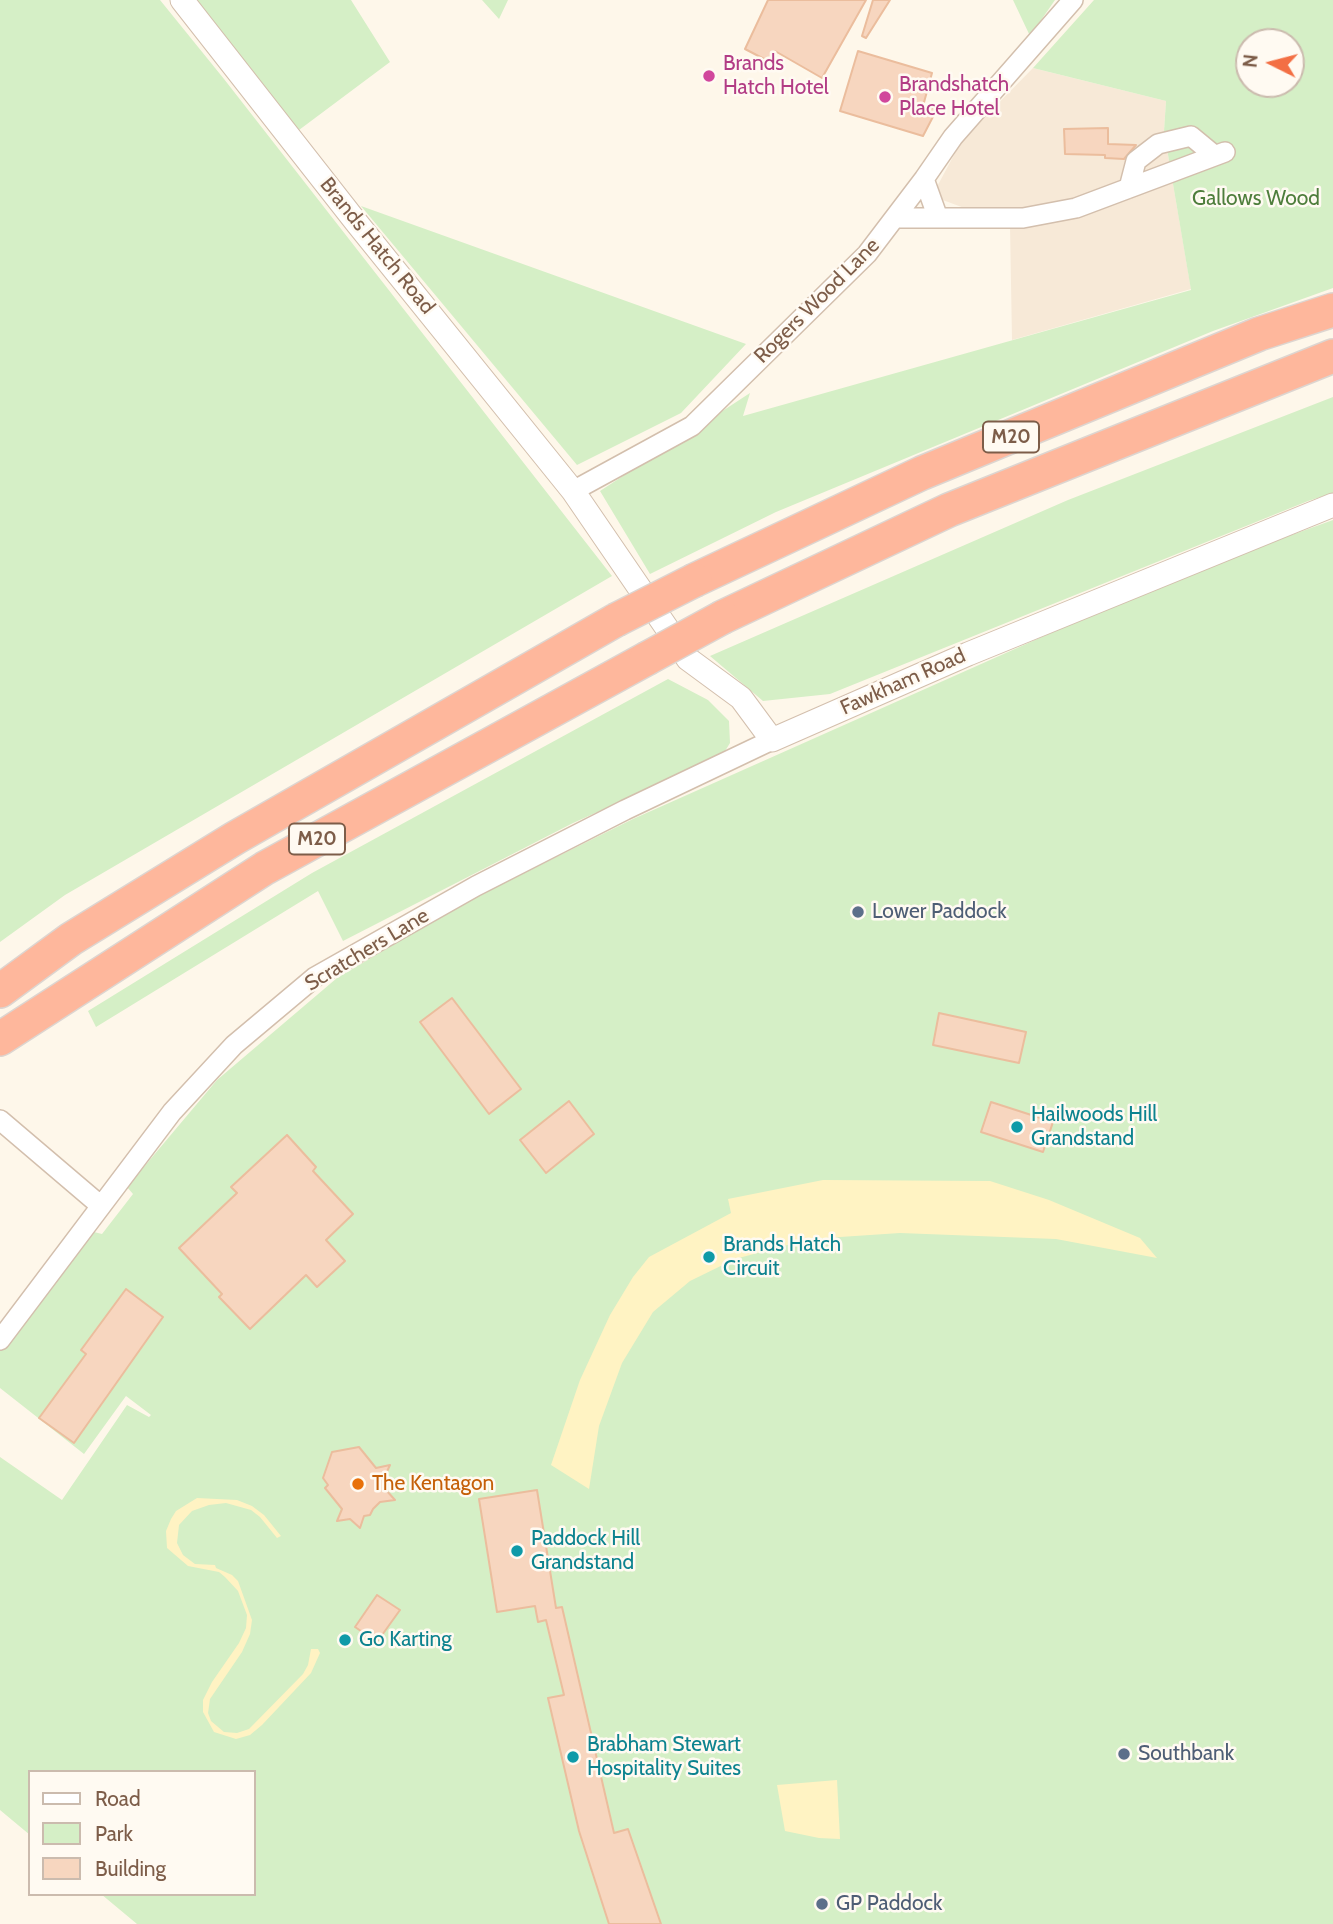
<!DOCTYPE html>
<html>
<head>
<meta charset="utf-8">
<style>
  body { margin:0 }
  #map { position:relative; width:1333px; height:1924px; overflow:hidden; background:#fef7ea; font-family:Cabin,sans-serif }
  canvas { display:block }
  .legend { position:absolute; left:28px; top:1770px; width:228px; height:126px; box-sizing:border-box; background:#fffaf2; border:2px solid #cbbbae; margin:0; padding:9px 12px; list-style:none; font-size:21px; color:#7d5d49 }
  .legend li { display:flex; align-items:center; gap:14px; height:35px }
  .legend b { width:35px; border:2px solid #cbbbae }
  .north { position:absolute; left:1235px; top:28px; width:70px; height:70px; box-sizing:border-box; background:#fffaf2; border:2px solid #cbbbae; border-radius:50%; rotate:276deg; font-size:19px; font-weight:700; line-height:28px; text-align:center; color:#7d5d49 }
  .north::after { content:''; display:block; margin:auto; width:24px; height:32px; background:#f36f44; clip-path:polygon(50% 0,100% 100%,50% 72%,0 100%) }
</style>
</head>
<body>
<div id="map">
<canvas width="1333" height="1924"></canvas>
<ul class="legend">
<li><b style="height:9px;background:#fff"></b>Road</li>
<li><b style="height:19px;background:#d5efc6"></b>Park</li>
<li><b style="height:19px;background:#f7d6bf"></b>Building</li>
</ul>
<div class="north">N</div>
</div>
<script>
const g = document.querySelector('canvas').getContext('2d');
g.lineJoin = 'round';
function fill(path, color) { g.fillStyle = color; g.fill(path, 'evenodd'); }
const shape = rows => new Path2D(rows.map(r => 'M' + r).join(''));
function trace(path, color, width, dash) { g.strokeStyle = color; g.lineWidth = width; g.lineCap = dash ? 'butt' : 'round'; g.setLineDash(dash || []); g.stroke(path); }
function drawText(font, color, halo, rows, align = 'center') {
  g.font = font + ' Cabin,sans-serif'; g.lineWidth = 5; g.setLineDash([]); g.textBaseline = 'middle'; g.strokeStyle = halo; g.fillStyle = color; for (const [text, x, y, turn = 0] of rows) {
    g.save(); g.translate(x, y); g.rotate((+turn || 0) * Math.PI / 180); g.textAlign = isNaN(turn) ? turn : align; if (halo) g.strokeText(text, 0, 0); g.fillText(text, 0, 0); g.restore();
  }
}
const residential = shape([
  [1033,68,1166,101,1164,131,1191,289,1012,340,1010,225,932,196,962,140]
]);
const green = shape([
  [0,0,160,0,224,79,612,576,65,895,0,942],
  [194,0,351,0,390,62,299,130],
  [482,0,508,0,499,19],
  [1013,0,1055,0,1030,36],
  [1094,0,1333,0,1333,288,1213,331,776,512,650,574,600,491,750,393,743,416,1191,290,1164,131,1166,101,1033,68],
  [1249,42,1291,42,1291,84,1249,84],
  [361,206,746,344,681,413,577,465],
  [1333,397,1333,493,1308,501,830,694,763,701,710,656,1068,500],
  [1333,520,1333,1924,137,1924,101,1894,254,1894,254,1772,30,1772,30,1835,0,1810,0,1457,62,1500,127,1405,149,1417,151,1415,126,1396,84,1454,0,1388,0,1349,83,1241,94,1232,102,1234,133,1194,127,1187,217,1080,337,978,398,942,413,929,420,929,464,903,633,819,1181,575],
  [668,679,708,700,729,721,730,743,722,756,573,823,343,941,318,891,96,1027,88,1011,312,873]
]);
const sand = shape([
  [823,1180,990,1181,1049,1200,1140,1238,1157,1258,1056,1239,900,1233,810,1239,735,1259,690,1281,653,1312,622,1363,599,1426,589,1489,551,1465,580,1380,610,1315,633,1277,649,1257,731,1213,728,1199],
  [197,1498,237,1500,252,1506,264,1515,281,1536,277,1538,260,1517,251,1510,226,1503,209,1505,192,1511,179,1525,177,1543,183,1555,195,1564,215,1565,216,1568,232,1575,238,1581,252,1620,250,1634,242,1652,210,1699,208,1713,211,1721,224,1732,237,1733,249,1729,303,1674,308,1665,311,1649,318,1649,320,1653,311,1673,262,1725,250,1735,236,1739,214,1732,203,1712,203,1700,212,1682,239,1643,246,1628,247,1615,238,1591,225,1577,219,1572,188,1566,167,1548,166,1531,171,1519,176,1511],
  [837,1780,840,1839,819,1838,785,1831,777,1785]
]);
const building = shape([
  [768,0,866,0,822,78,775,51,770,62,745,49,768,0],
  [873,0,890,0,866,38,862,36,873,0],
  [858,51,932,73,923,106,937,109,923,136,840,111,858,51],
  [1108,128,1108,144,1136,145,1124,159,1105,158,1105,155,1065,154,1064,129,1108,128],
  [452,998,521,1089,489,1114,420,1022,452,998],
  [939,1013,1026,1032,1019,1063,933,1045,939,1013],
  [569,1101,594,1134,546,1173,520,1140,569,1101],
  [991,1102,1053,1122,1043,1152,981,1132,991,1102],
  [287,1135,316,1167,313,1171,353,1214,326,1240,345,1261,317,1287,306,1275,250,1329,219,1297,222,1294,179,1248,237,1193,231,1187,287,1135],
  [126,1289,163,1317,74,1443,39,1418,86,1354,81,1350,126,1289],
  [359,1447,376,1468,390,1465,384,1478,388,1483,386,1490,395,1500,380,1502,373,1509,370,1515,364,1516,360,1528,350,1519,337,1521,342,1509,325,1488,328,1485,323,1478,332,1452,359,1447],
  [537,1490,556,1608,562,1607,614,1833,628,1829,661,1924,609,1924,579,1831,548,1698,564,1695,546,1620,538,1622,535,1606,497,1612,479,1499,537,1490],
  [377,1595,400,1610,377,1642,355,1627,377,1595]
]);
const minor = shape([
  [924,179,938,218],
  [1129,188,1136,161,1158,144,1191,136,1214,155],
  [895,218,1023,218,1076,208,1225,152],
  [573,491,692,426,867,254,924,179,953,137,1073,0],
  [0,1120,101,1206],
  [0,1340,172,1112,234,1045,315,977,476,886,625,810,772,740]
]);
const tertiary = shape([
  [182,0,356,222,573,491,688,659,741,698,772,740,968,654,1333,505]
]);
const motorway = shape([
  [695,580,922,473,1259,334,1333,310],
  [723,617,949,510,1333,356],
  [0,991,71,939,235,838,616,620],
  [0,1039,265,868,646,659]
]);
const motorwayBridge = shape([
  [616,620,695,580],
  [646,659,723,617]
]);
const markers = [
  [709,76,7,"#d1479c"],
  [885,97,7,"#d1479c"],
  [858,912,7,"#5c6f8a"],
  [1017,1127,7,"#0f9aa8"],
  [709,1257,7,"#0f9aa8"],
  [358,1484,7,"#e8710a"],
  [517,1551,7,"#0f9aa8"],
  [345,1640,7,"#0f9aa8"],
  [1124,1754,7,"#5c6f8a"],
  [573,1757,7,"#0f9aa8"],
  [822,1904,7,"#5c6f8a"]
];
const shields = [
  [1011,437,56],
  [317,839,56]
];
const shieldNames = [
  ["M20",1011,437],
  ["M20",317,839]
];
const hotelNames = [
  ["Brands",723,64],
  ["Hatch Hotel",723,88],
  ["Brandshatch",899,85],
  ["Place Hotel",899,109]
];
const parkNames = [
  ["Gallows Wood",1256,199]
];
const streetNames = [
  ["Brands Hatch Road",377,246,51],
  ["Rogers Wood Lane",817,301,-45],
  ["Fawkham Road",903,682,-24],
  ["Scratchers Lane",367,950,-31]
];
const serviceNames = [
  ["Lower Paddock",872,912],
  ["Southbank",1138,1754],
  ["GP Paddock",836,1904]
];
const cultureNames = [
  ["Hailwoods Hill",1031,1115],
  ["Grandstand",1031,1139],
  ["Brands Hatch",723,1245],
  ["Circuit",723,1269],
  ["Paddock Hill",531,1539],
  ["Grandstand",531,1563],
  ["Go Karting",359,1640],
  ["Brabham Stewart",587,1745],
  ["Hospitality Suites",587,1769]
];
const foodNames = [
  ["The Kentagon",372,1484]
];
fill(residential, '#f7e9d7');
fill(green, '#d5efc6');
fill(sand, '#fff3c3');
fill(building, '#f7d6bf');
trace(building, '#ebbd9d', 2);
trace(minor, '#d3bfad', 22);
trace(tertiary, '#d3bfad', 25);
trace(motorway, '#ddd5d0', 36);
trace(minor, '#fff', 19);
trace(tertiary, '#fff', 23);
trace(motorway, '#feb79c', 33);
trace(motorwayBridge, '#ddd5d0', 36, []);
trace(motorwayBridge, '#feb79c', 33);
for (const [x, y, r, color] of markers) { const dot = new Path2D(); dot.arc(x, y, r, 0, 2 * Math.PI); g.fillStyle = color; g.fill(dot); trace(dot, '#fffaf2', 2.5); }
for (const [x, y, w] of shields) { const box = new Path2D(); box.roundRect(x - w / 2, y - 15.5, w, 31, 5); g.fillStyle = '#fffaf2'; g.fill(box); trace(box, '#7d5d49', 2); }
drawText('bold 19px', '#7d5d49', null, shieldNames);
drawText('21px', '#b23c85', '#fffaf2', hotelNames, 'left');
drawText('21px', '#4e7e3c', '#fffaf2', parkNames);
drawText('21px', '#7d5d49', '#fffaf2', streetNames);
drawText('21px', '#4e5e75', '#fffaf2', serviceNames, 'left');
drawText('21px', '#0d838f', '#fffaf2', cultureNames, 'left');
drawText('21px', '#c56008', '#fffaf2', foodNames, 'left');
</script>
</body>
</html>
